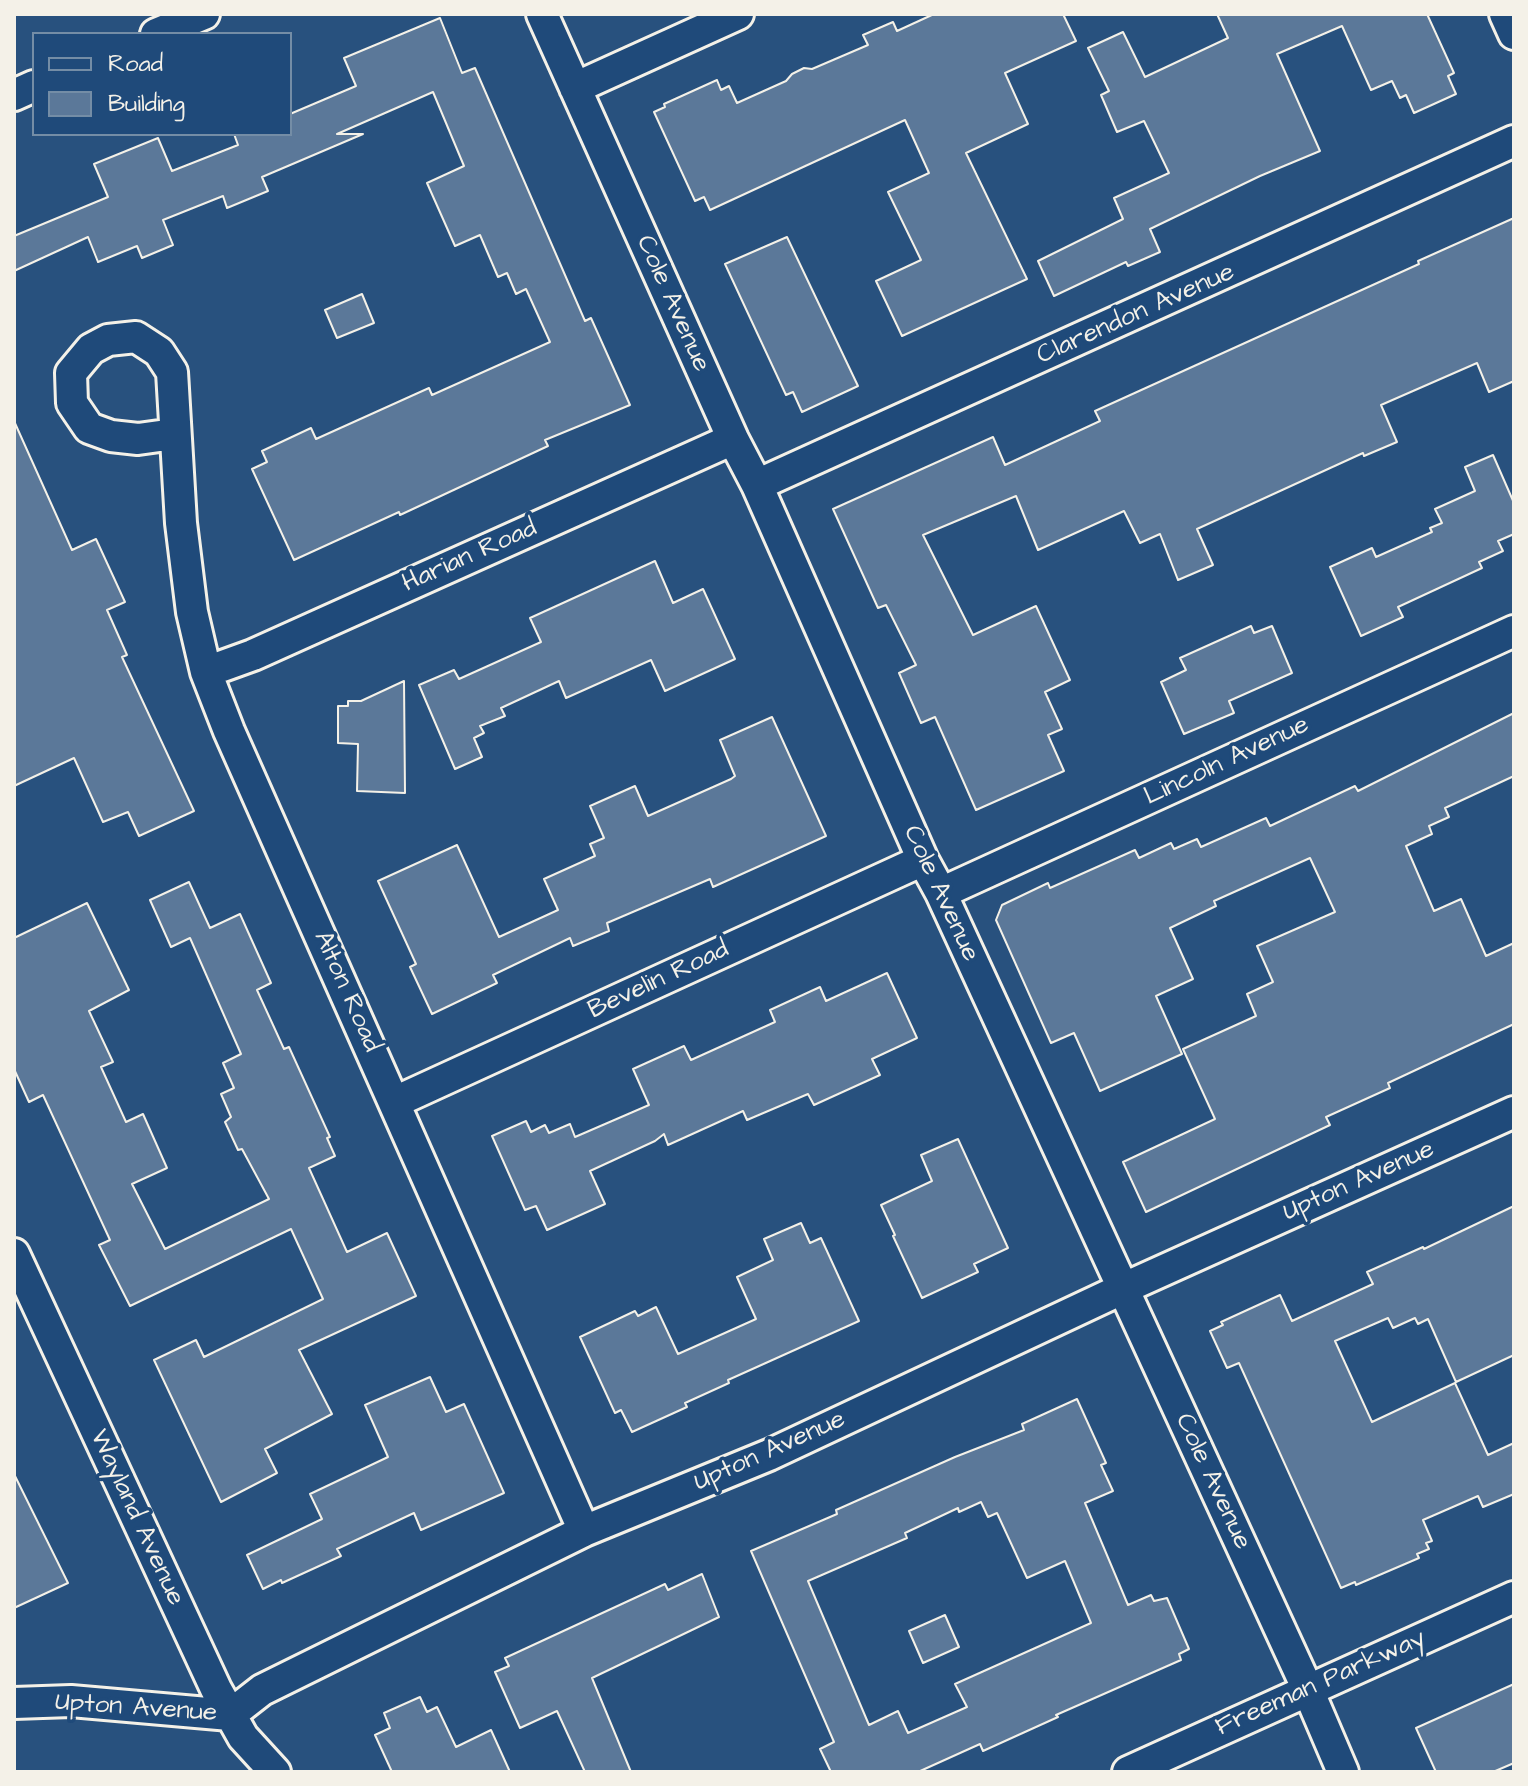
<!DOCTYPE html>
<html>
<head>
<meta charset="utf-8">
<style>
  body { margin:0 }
  #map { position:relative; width:1528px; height:1786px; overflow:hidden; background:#28517e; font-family:"Architects Daughter",sans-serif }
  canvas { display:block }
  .frame { position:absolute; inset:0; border:16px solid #f4f1e8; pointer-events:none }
  .legend { position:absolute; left:32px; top:32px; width:260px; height:104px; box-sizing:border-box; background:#1f4a7a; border:2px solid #748da6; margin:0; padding:10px 14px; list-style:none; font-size:24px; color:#f4f1e8 }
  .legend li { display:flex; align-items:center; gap:16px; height:40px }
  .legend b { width:40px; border:2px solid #748da6 }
</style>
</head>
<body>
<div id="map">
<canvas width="1528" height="1786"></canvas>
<div class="frame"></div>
<ul class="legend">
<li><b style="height:10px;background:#1f4a7a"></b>Road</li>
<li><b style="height:22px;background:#5b7899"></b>Building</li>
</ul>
</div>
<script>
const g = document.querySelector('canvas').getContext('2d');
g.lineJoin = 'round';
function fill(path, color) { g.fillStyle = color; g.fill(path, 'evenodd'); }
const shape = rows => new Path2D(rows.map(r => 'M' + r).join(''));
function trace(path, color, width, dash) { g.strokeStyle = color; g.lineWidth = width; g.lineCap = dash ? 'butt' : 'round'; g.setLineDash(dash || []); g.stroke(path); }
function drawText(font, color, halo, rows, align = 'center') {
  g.font = font + ' "Architects Daughter",sans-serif'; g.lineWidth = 7; g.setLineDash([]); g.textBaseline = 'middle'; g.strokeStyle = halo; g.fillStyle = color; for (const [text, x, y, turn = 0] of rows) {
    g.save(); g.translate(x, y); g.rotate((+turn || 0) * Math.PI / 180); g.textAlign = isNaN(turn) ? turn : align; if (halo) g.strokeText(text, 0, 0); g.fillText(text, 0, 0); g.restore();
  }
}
const building = shape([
  [934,14,1063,14,1076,41,1005,73,1028,124,966,153,1027,279,902,336,876,281,921,260,888,192,929,173,905,120,710,210,704,197,695,201,654,112,665,107,664,104,717,80,721,90,729,86,737,103,786,81,792,74,804,68,812,69,868,45,863,35,893,22,897,31,934,14],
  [1217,14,1427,14,1454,73,1448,76,1456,94,1414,113,1406,95,1400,98,1392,81,1371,90,1342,26,1277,54,1320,151,1260,176,1150,229,1160,252,1128,266,1126,262,1054,296,1038,261,1123,219,1114,198,1169,173,1144,121,1117,132,1101,95,1109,91,1088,48,1123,32,1145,77,1228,38,1217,14],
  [440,18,462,73,475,68,585,321,591,318,630,405,545,440,548,446,400,515,399,512,294,560,252,469,267,462,262,451,311,428,316,439,429,388,432,395,550,342,526,289,516,294,507,273,498,277,480,235,455,246,427,183,464,166,433,92,337,134,363,134,262,177,268,191,227,208,223,196,163,220,173,245,142,258,137,246,98,262,88,237,14,271,14,236,108,197,94,164,158,138,172,171,238,145,234,134,290,134,290,114,356,86,344,58,440,18],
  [1514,218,1514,381,1489,392,1477,363,1381,405,1397,442,1364,456,1363,453,1197,529,1213,565,1178,580,1160,534,1140,543,1124,511,1038,550,1016,496,923,535,973,635,1036,606,1070,680,1045,692,1062,729,1048,735,1064,771,976,810,935,717,921,723,899,673,916,665,886,605,878,608,833,509,993,437,1005,465,1100,421,1095,411,1419,264,1418,261,1514,218],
  [787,237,858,386,802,412,793,392,786,395,725,264,787,237],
  [362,294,374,323,337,338,325,310,362,294],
  [14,421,72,550,96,539,125,602,107,610,127,655,122,657,194,811,139,836,128,812,103,822,74,758,14,786,14,421],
  [1493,455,1514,503,1514,534,1498,541,1503,551,1479,562,1482,568,1398,607,1403,617,1361,636,1330,567,1372,548,1376,557,1432,532,1430,528,1442,523,1435,509,1475,491,1465,467,1493,455],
  [655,561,673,603,703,589,735,659,665,691,651,660,566,698,559,681,501,708,505,716,480,726,484,733,474,738,482,757,455,769,419,685,454,670,459,679,541,642,530,618,655,561],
  [1251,626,1254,633,1272,626,1292,673,1229,701,1234,713,1184,734,1161,682,1186,670,1180,658,1251,626],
  [404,681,405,793,357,791,358,744,338,743,338,706,348,706,348,701,361,701,404,681],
  [1514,713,1514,776,1445,808,1449,817,1429,826,1432,834,1406,846,1434,911,1461,899,1486,956,1514,943,1514,1024,1388,1083,1390,1088,1326,1117,1330,1125,1146,1212,1123,1162,1215,1119,1183,1049,1256,1016,1247,994,1273,982,1257,946,1335,912,1310,858,1214,901,1216,906,1170,928,1193,979,1156,996,1182,1054,1100,1091,1074,1033,1051,1043,996,920,1002,905,1048,883,1050,888,1135,850,1139,858,1171,843,1174,849,1197,839,1201,847,1266,818,1270,826,1355,786,1358,791,1514,713],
  [772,717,826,836,713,887,710,879,607,923,609,931,573,946,570,938,493,975,497,983,432,1014,410,967,416,964,378,881,457,845,499,937,558,910,544,879,595,856,590,844,604,838,590,806,635,786,648,816,731,779,735,776,720,740,772,717],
  [189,882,210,928,240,914,271,983,257,990,284,1049,289,1047,330,1137,327,1138,335,1156,309,1168,347,1252,387,1233,416,1296,299,1350,332,1414,265,1449,277,1473,221,1502,154,1360,196,1340,204,1357,323,1299,291,1229,130,1306,99,1245,110,1240,43,1095,29,1102,14,1069,14,938,87,903,129,990,89,1011,113,1062,101,1067,126,1122,143,1114,167,1168,132,1184,165,1249,269,1199,242,1149,238,1150,225,1122,231,1117,221,1094,234,1088,223,1063,241,1054,190,938,171,947,150,900,189,882],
  [887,973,917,1038,872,1059,880,1075,814,1105,808,1094,747,1120,743,1111,668,1145,664,1134,655,1141,590,1171,605,1204,547,1230,536,1206,525,1210,492,1136,526,1121,531,1132,545,1125,549,1133,570,1124,575,1137,649,1105,633,1069,684,1046,691,1060,775,1022,770,1010,820,987,826,1001,887,973],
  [958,1139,1008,1248,974,1264,978,1272,922,1298,893,1236,895,1235,881,1205,932,1181,921,1155,958,1139],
  [1514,1206,1514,1355,1456,1382,1428,1319,1418,1324,1415,1318,1393,1328,1388,1318,1335,1341,1372,1422,1455,1383,1488,1455,1514,1443,1514,1494,1483,1507,1478,1496,1423,1520,1432,1541,1426,1543,1429,1549,1417,1554,1419,1558,1356,1585,1355,1582,1341,1588,1239,1363,1227,1368,1210,1331,1223,1325,1221,1322,1280,1295,1292,1321,1373,1284,1367,1272,1423,1247,1424,1249,1514,1206],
  [801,1223,810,1243,821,1238,859,1321,728,1380,729,1383,685,1403,687,1407,632,1432,621,1410,615,1413,580,1337,635,1311,638,1316,656,1307,678,1354,756,1319,737,1277,773,1260,764,1239,801,1223],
  [430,1377,446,1412,464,1404,504,1493,421,1530,414,1513,337,1549,341,1556,282,1583,281,1580,263,1589,247,1555,322,1519,310,1494,388,1457,365,1405,430,1377],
  [1077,1399,1106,1463,1101,1465,1113,1491,1085,1503,1128,1605,1151,1595,1154,1601,1167,1598,1189,1649,1179,1654,1181,1660,1056,1715,1058,1717,983,1751,980,1744,918,1772,831,1772,820,1749,834,1742,751,1551,837,1514,836,1510,955,1457,1024,1430,1022,1424,1077,1399],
  [981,1502,988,1517,997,1513,1027,1578,1065,1561,1091,1623,955,1684,967,1707,908,1733,898,1711,869,1725,808,1581,907,1538,905,1533,958,1508,959,1512,981,1502],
  [14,1474,68,1583,14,1608,14,1474],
  [702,1574,719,1617,592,1678,631,1772,585,1772,557,1711,520,1728,495,1672,509,1666,505,1658,665,1584,668,1590,702,1574],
  [945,1615,959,1647,923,1663,909,1631,945,1615],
  [1514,1684,1514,1763,1493,1772,1436,1772,1416,1728,1514,1684],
  [420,1697,427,1712,437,1707,456,1747,491,1730,510,1772,392,1772,375,1735,390,1728,384,1713,420,1697]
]);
const minor = shape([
  [542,14,733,439,757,485,923,860,941,893,1308,1690,1343,1772],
  [1505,14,1514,34],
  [156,34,204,14],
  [575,88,738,14],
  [14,95,34,86],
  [174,434,138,439,111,436,89,428,72,403,71,373,91,349,108,340,136,337,159,352,172,372,181,523,192,612,206,672,229,731,584,1531],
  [757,485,1514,141],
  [206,672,253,655,733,439],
  [941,893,1514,631],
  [395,1102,923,860],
  [14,1254,216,1689,243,1737,275,1772],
  [14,1703,71,1701,230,1715,262,1690,584,1531,769,1455,1122,1289,1514,1112],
  [1128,1772,1514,1597]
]);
const streetNames = [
  ["Cole Avenue",672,304,66],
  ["Clarendon Avenue",1136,315,-24],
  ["Harian Road",470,557,-24],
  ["Lincoln Avenue",1227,762,-25],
  ["Cole Avenue",940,894,65],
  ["Bevelin Road",659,981,-25],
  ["Alton Road",346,992,66],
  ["Upton Avenue",1359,1182,-24],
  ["Upton Avenue",770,1452,-24],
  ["Cole Avenue",1212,1482,65],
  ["Wayland Avenue",136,1518,65],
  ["Freeman Parkway",1321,1684,-24],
  ["Upton Avenue",136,1709,4]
];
fill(building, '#5b7899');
trace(building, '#f4f1e8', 2);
trace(minor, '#f4f1e8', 36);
trace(minor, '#1f4a7a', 30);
drawText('26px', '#f4f1e8', '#1f4a7a', streetNames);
</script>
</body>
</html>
